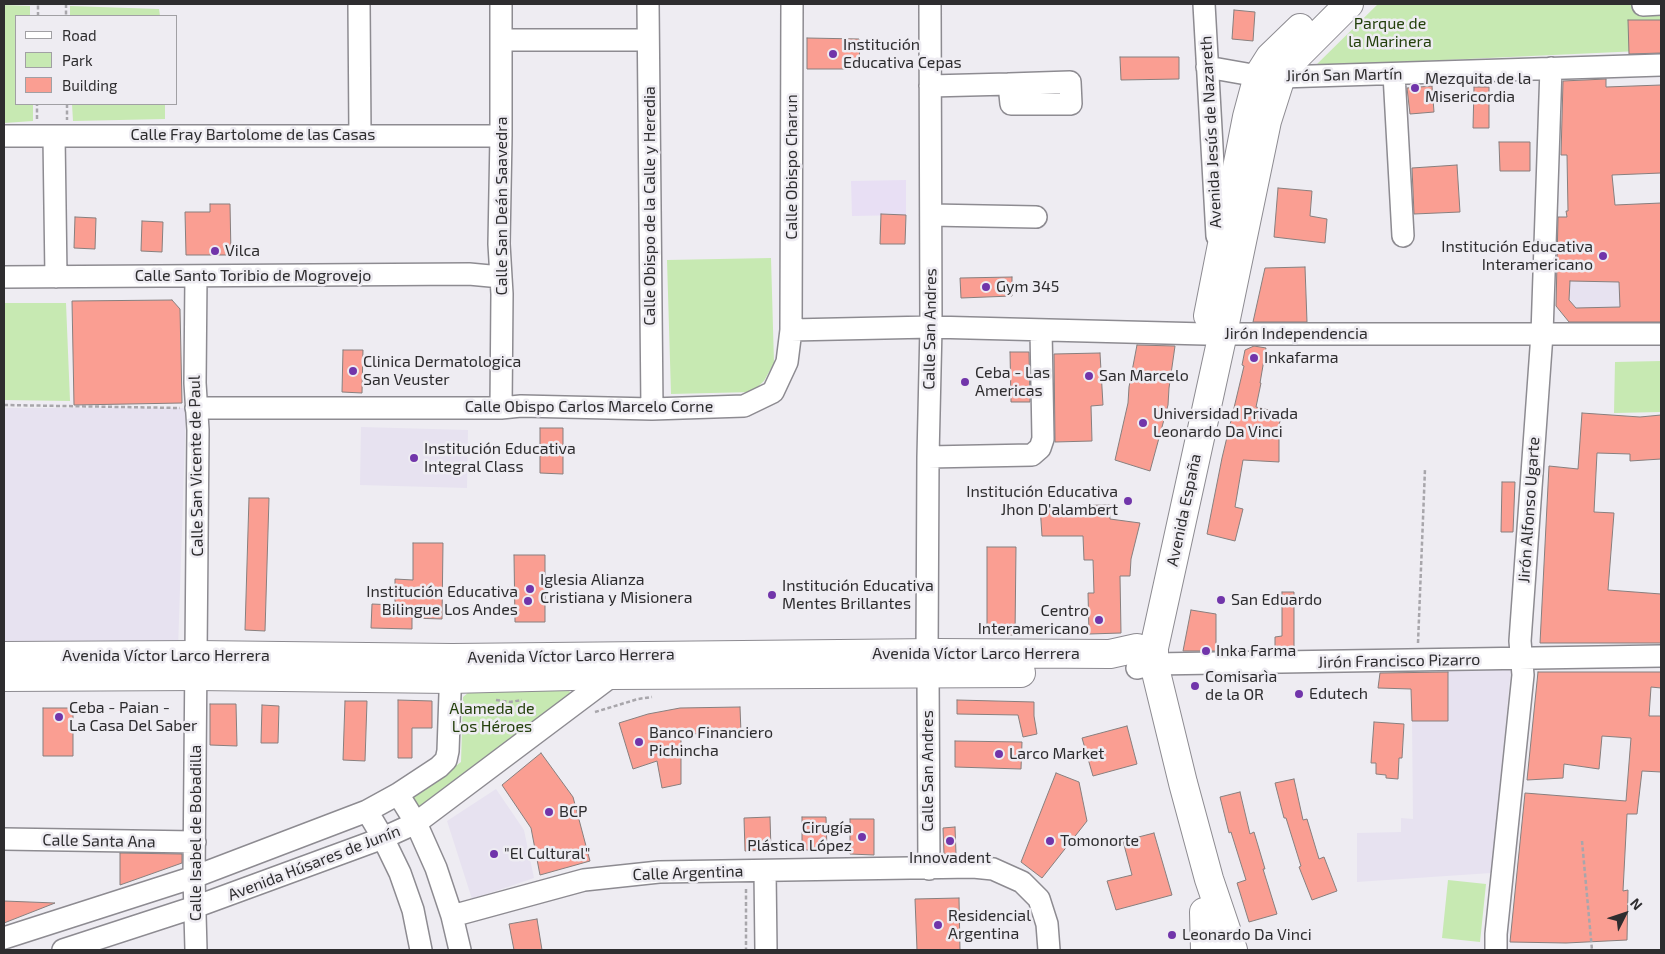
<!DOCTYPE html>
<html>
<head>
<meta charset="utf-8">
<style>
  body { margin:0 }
  #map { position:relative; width:1665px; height:954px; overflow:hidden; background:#eeecf2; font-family:"Exo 2",sans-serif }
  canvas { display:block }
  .frame { position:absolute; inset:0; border:5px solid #2e2d2f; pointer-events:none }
  .legend { position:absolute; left:15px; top:15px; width:162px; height:90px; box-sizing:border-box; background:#eeecf2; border:1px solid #a1a0a4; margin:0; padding:6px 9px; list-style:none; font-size:15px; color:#2e2d2f }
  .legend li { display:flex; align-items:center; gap:10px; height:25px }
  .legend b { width:25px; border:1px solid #a1a0a4 }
  .north { position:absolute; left:1600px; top:889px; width:50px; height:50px; -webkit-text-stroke:4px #eeecf2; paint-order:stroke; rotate:49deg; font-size:14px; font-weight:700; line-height:20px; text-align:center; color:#2e2d2f }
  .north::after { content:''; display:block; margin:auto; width:18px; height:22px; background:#2e2d2f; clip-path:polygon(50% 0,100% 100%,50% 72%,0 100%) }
</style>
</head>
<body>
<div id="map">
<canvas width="1665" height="954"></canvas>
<div class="frame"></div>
<ul class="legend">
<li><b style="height:6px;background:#fff"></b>Road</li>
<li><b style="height:14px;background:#c7e9b2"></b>Park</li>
<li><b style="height:14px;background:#fa9e92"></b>Building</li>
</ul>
<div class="north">N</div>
</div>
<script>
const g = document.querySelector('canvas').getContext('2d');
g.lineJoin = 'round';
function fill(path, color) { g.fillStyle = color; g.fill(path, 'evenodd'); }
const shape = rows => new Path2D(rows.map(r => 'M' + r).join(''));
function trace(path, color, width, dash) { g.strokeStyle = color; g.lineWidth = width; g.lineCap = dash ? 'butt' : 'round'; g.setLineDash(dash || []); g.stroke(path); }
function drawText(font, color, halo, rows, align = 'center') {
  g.font = font + ' "Exo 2",sans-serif'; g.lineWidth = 5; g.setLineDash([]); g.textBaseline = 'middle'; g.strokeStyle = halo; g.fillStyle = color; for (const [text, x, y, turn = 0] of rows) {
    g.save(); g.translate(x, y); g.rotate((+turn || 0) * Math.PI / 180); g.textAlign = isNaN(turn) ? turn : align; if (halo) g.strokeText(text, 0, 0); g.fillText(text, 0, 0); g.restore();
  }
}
const commercial = shape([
  [906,180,906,215,852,216,851,181]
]);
const built = shape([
  [1612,230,1650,285,1649,323,1569,322,1556,306,1556,233],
  [4,408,186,408,178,649,4,642],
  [361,427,468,430,467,488,360,485],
  [1511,669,1491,873,1357,882,1357,833,1401,832,1401,818,1413,819,1412,721,1448,721,1448,671],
  [496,789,524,830,534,878,472,899,447,821]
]);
const green = shape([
  [1378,4,1661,4,1661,50,1315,66],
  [4,5,30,6,30,16,16,16,16,104,33,104,33,121,4,123],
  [70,6,159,9,160,16,70,16],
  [72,104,165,104,165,119,73,121],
  [771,258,774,363,764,381,752,392,671,394,667,260],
  [4,303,66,303,70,401,4,400],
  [1661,361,1661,412,1614,413,1615,362],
  [568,690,571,693,567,696,417,808,412,798,461,762,463,697,469,692],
  [1448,880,1486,884,1480,942,1442,938]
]);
const building = shape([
  [1234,10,1255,12,1253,41,1232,39,1234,10],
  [1628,20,1661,20,1661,53,1629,54,1628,20],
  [807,38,859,39,860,69,807,69,807,38],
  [1120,57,1179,57,1179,79,1121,80,1120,57],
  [1606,79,1606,87,1661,85,1661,173,1612,175,1615,205,1661,203,1661,322,1569,322,1556,306,1558,217,1567,217,1566,211,1568,211,1567,155,1561,155,1563,81,1606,79],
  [1570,281,1619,282,1620,307,1576,308,1569,300,1570,281],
  [1432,86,1434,112,1410,114,1407,88,1432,86],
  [1474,87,1489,87,1489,128,1473,128,1474,87],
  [1499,142,1530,142,1530,171,1500,171,1499,142],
  [1457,165,1460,212,1414,214,1412,168,1457,165],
  [1278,188,1312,191,1310,216,1327,219,1325,243,1274,237,1278,188],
  [210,204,230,204,231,255,186,255,185,212,210,212,210,204],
  [881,214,906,215,905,244,880,244,881,214],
  [75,217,96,218,95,249,74,248,75,217],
  [142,221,163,222,162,252,141,251,142,221],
  [1305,267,1307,322,1253,322,1265,268,1305,267],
  [1012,277,1012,296,961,298,960,278,1012,277],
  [172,300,180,309,182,403,74,405,72,301,172,300],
  [1137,345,1175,346,1169,388,1168,405,1150,471,1115,460,1128,403,1129,387,1137,345],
  [1254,346,1266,348,1260,383,1261,383,1256,407,1282,413,1279,425,1279,462,1243,460,1235,507,1243,509,1235,541,1207,534,1222,458,1244,366,1242,365,1245,350,1254,346],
  [343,350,363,350,362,393,342,392,343,350],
  [1010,352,1029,352,1030,402,1011,402,1010,352],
  [1100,353,1103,405,1091,406,1092,441,1055,442,1054,354,1100,353],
  [1582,413,1640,417,1661,415,1661,459,1630,461,1630,454,1597,453,1594,512,1614,513,1608,590,1661,594,1661,643,1540,643,1549,466,1578,469,1582,413],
  [540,428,563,428,563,474,540,473,540,428],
  [1502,482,1515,482,1513,532,1501,532,1502,482],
  [249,498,269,498,265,631,245,630,249,498],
  [1109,505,1110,519,1140,523,1131,559,1130,576,1120,576,1121,633,1089,634,1088,593,1094,593,1093,560,1084,560,1083,536,1042,536,1040,506,1109,505],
  [413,543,443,543,442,619,412,618,412,629,371,628,372,604,395,605,395,579,413,580,413,543],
  [987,547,1016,547,1015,635,987,635,987,547],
  [514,555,545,555,545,622,515,622,514,555],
  [1282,592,1294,592,1294,649,1275,650,1275,637,1282,636,1282,592],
  [1191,610,1216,614,1216,651,1183,651,1191,610],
  [1448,672,1448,721,1412,721,1411,689,1378,688,1380,673,1448,672],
  [1538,672,1661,672,1661,688,1651,687,1649,716,1661,716,1661,772,1642,771,1637,814,1627,814,1623,891,1628,890,1627,940,1566,943,1510,942,1525,793,1626,801,1631,738,1602,736,1599,769,1564,764,1563,778,1527,780,1538,672],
  [398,700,432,701,432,728,412,728,412,758,398,758,398,700],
  [957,700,1034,702,1034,716,1037,734,1023,737,1018,715,957,714,957,700],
  [345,701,367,701,365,761,343,760,345,701],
  [210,704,236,704,237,746,210,745,210,704],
  [262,705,279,706,278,743,261,743,262,705],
  [740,707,741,733,681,734,681,784,662,788,657,761,633,769,619,723,648,714,680,708,740,707],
  [43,708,73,708,73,756,43,756,43,708],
  [1374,722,1404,724,1402,758,1399,758,1398,779,1386,778,1386,775,1376,774,1376,763,1371,763,1374,722],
  [1127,726,1137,764,1093,776,1082,738,1127,726],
  [955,741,1022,742,1021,769,955,767,955,741],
  [541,753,573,797,590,861,540,875,531,828,502,785,541,753],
  [1056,773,1079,782,1087,821,1042,878,1021,862,1056,773],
  [1294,779,1303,820,1307,819,1319,859,1324,857,1337,891,1312,900,1299,867,1301,866,1286,818,1284,818,1275,783,1294,779],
  [1240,792,1250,834,1254,832,1265,869,1263,869,1277,914,1249,922,1237,883,1246,880,1231,832,1229,833,1220,797,1240,792],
  [770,817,771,850,745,851,744,818,770,817],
  [802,817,826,817,827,850,802,850,802,817],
  [850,819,874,819,874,855,850,854,850,819],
  [955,827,956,854,944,854,943,828,955,827],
  [1154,833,1172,895,1116,910,1107,881,1132,875,1123,841,1154,833],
  [120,853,182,854,182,863,120,885,120,853],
  [959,898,960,950,917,950,915,899,959,898],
  [4,901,55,903,4,923,4,901],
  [537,919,542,950,514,950,509,924,537,919]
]);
const path = shape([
  [66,4,66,16],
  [38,16,38,4],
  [67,104,67,120],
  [37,119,37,104],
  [4,405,180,408],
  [1418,643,1425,469],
  [496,700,510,702,522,700],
  [595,712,638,699,652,697],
  [1582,841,1592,950],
  [746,889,746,950]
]);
const minor = shape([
  [359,4,360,136],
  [501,4,501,136,499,244,502,294,501,408],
  [648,4,652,409],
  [1204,4,1217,236],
  [1643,5,1661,4],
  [501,40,648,40],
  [1207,67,1258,76,1281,77,1661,65],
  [1394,74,1403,236],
  [930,86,1009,84,1070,82,1071,104,1011,104,1009,84],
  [4,136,501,136],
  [54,136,56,277],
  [931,215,1036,217],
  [4,277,469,274,501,277],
  [791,330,931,327,1205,334,1661,334],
  [196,408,501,408,521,406,652,409,744,406,773,392,787,362,791,330,792,4],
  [928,457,1032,455,1040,448,1043,439,1041,330],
  [927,654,928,457,931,327,930,4],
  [1137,668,1154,664,1661,656],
  [928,673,929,869],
  [398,794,416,823,436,868,452,916,460,950],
  [367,811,383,838,400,873,413,910,421,950],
  [4,839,195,842],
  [765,871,766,950],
  [452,916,584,880,659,872,973,867,993,869,1022,882,1039,899,1047,924,1049,950],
  [4,938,194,877,367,811,398,794,439,767,446,760,448,751,451,665],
  [63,950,195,907,383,838,416,823,613,675],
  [196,950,194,877,198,430,195,383,196,276],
  [1496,950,1496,934,1523,675,1520,641,1542,334,1551,68]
]);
const major = shape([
  [1208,316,1247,117,1258,76,1270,57,1300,28],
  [4,656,197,655,452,658,936,653,1110,654,1137,648],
  [4,677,197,676,450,679,613,675,1021,673],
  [1204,912,1205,950],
  [1233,950,1209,879,1183,783,1154,664,1154,648,1223,333,1267,121,1281,77,1294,59,1349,4]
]);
const markers = [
  [833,54,5,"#7135aa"],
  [1415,88,5,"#7135aa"],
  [215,251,5,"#7135aa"],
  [1603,256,5,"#7135aa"],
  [986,287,5,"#7135aa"],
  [1254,358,5,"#7135aa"],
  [353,371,5,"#7135aa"],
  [1089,376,5,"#7135aa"],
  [965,382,5,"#7135aa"],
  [1143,423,5,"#7135aa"],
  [414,458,5,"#7135aa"],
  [1128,501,5,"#7135aa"],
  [530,589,5,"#7135aa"],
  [772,595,5,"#7135aa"],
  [1221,600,5,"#7135aa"],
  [528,601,5,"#7135aa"],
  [1099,620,5,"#7135aa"],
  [1206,651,5,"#7135aa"],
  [1195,686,5,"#7135aa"],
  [1299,694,5,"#7135aa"],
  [59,717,5,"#7135aa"],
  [639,742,5,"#7135aa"],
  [999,754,5,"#7135aa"],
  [549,812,5,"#7135aa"],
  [862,837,5,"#7135aa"],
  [950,841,5,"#7135aa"],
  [1050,841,5,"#7135aa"],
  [494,854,5,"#7135aa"],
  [938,925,5,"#7135aa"],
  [1172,935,5,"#7135aa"]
];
const parkNames = [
  ["Parque de",1390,24],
  ["la Marinera",1390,42],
  ["Alameda de",492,709],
  ["Los Héroes",492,727]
];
const poiNames = [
  ["Institución",843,45],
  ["Educativa Cepas",843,63],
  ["Mezquita de la",1425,79],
  ["Misericordia",1425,97],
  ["Institución Educativa",1593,247,"right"],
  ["Interamericano",1593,265,"right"],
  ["Vilca",225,251],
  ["Gym 345",996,287],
  ["Inkafarma",1264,358],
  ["Clinica Dermatologica",363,362],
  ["San Veuster",363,380],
  ["Ceba - Las",975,373],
  ["Americas",975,391],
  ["San Marcelo",1099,376],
  ["Universidad Privada",1153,414],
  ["Leonardo Da Vinci",1153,432],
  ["Institución Educativa",424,449],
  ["Integral Class",424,467],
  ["Institución Educativa",1118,492,"right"],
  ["Jhon D'alambert",1118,510,"right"],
  ["Iglesia Alianza",540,580],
  ["Cristiana y Misionera",540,598],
  ["Institución Educativa",782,586],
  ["Mentes Brillantes",782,604],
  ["Institución Educativa",518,592,"right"],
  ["Bilingue Los Andes",518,610,"right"],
  ["San Eduardo",1231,600],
  ["Centro",1089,611,"right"],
  ["Interamericano",1089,629,"right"],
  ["Inka Farma",1216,651],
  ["Comisarìa",1205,677],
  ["de la OR",1205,695],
  ["Edutech",1309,694],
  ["Ceba - Paian -",69,708],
  ["La Casa Del Saber",69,726],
  ["Banco Financiero",649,733],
  ["Pichincha",649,751],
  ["Larco Market",1009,754],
  ["BCP",559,812],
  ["Cirugía",852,828,"right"],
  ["Plástica López",852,846,"right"],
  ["Tomonorte",1060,841],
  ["\"El Cultural\"",504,854],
  ["Innovadent",950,858,"center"],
  ["Residencial",948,916],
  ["Argentina",948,934],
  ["Leonardo Da Vinci",1182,935]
];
const streetNames = [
  ["Jirón San Martín",1344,75,-1],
  ["Avenida Jesús de Nazareth",1211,132,-93],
  ["Calle Fray Bartolome de las Casas",253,135],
  ["Calle Obispo Charun",792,167,-90],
  ["Calle San Deán Saavedra",502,206,-90],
  ["Calle Obispo de la Calle y Heredia",650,206,-90],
  ["Calle Santo Toribio de Mogrovejo",253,276],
  ["Calle San Andres",930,329,-89],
  ["Jirón Independencia",1296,334],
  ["Calle Obispo Carlos Marcelo Corne",589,407],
  ["Calle San Vicente de Paul",196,466,-91],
  ["Avenida España",1184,510,-78],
  ["Jirón Alfonso Ugarte",1529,510,-86],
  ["Avenida Víctor Larco Herrera",976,654],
  ["Avenida Víctor Larco Herrera",166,656],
  ["Avenida Víctor Larco Herrera",571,656,-1],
  ["Jirón Francisco Pizarro",1399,661,-1],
  ["Calle San Andres",928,771,-90],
  ["Calle Isabel de Bobadilla",196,833,-90],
  ["Calle Santa Ana",99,841,1],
  ["Avenida Húsares de Junín",314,863,-21],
  ["Calle Argentina",688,873,-2]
];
fill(commercial, '#e8dff4');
fill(built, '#e7e2f0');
fill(green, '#c7e9b2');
fill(building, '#fa9e92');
trace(building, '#877f7e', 1);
trace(minor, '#8d8b91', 24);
trace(major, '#8d8b91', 30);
trace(path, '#a8a6ab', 2.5, [4, 2.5]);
trace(minor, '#fff', 21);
trace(major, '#fff', 28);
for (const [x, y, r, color] of markers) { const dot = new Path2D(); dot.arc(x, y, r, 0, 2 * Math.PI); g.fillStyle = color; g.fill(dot); trace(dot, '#eeecf2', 2); }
drawText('16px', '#24400c', '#eeecf2', parkNames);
drawText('16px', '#2e2d2f', '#eeecf2', poiNames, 'left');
drawText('16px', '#2e2d2f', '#eeecf2', streetNames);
</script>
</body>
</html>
